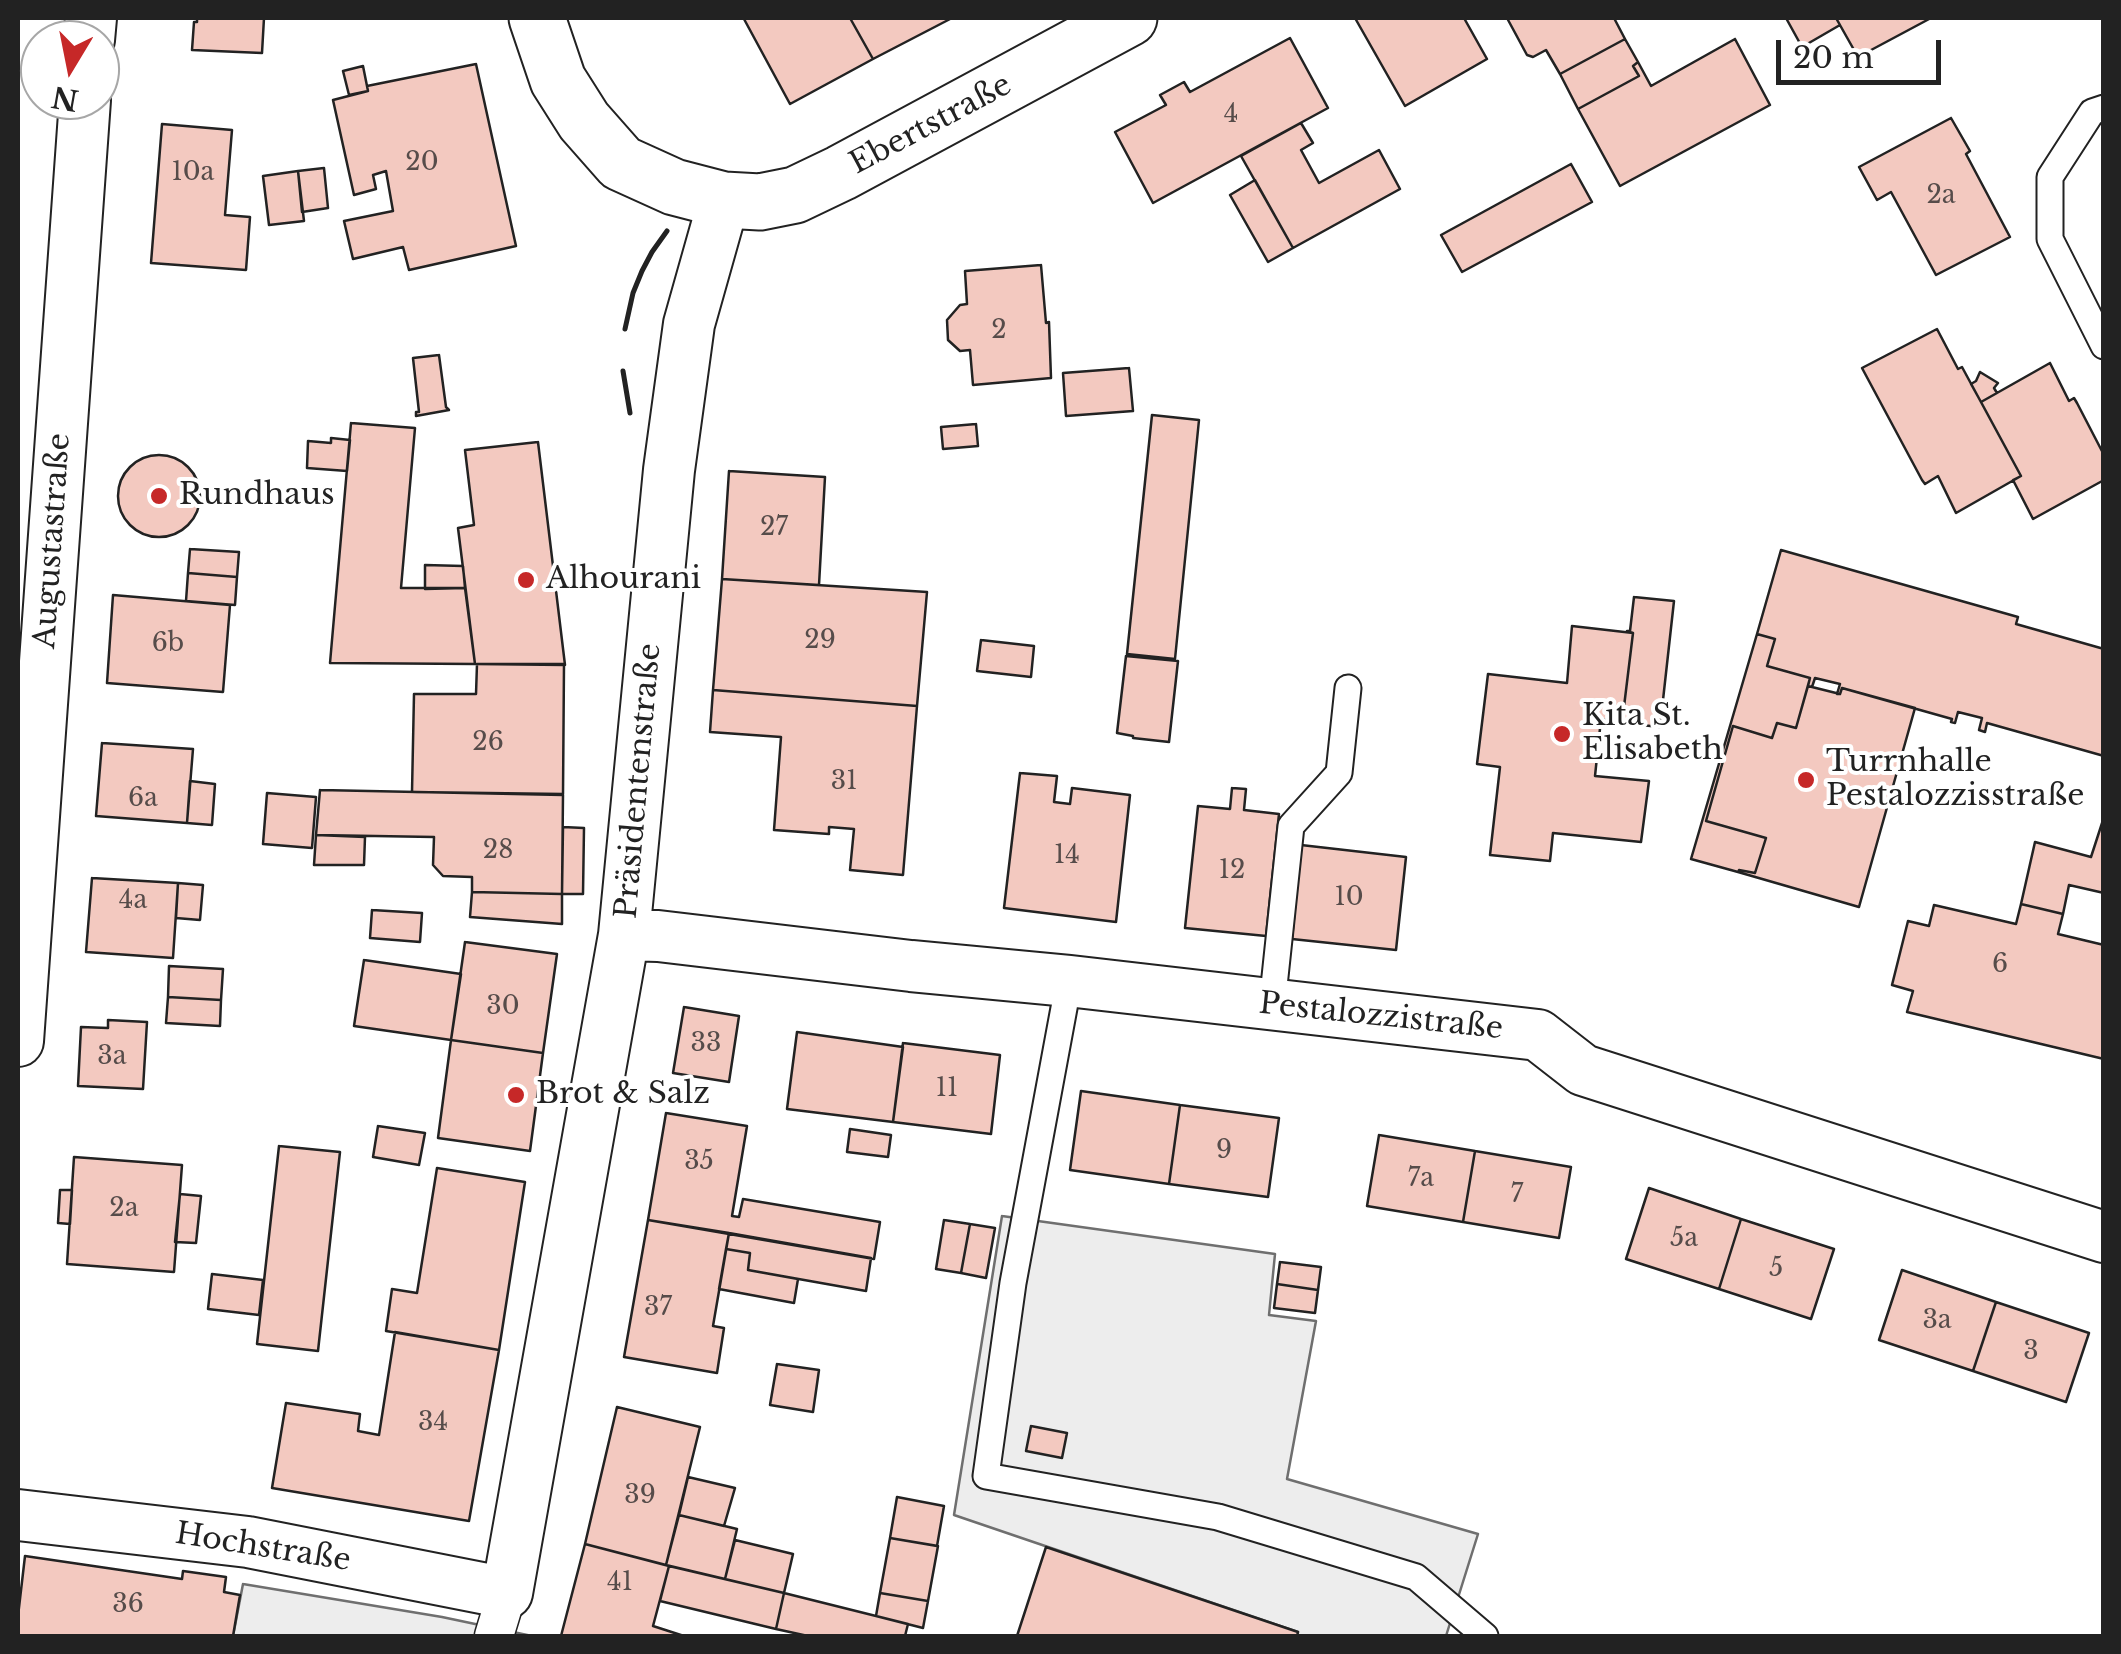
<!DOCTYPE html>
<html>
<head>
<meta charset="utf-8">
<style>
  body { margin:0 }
  #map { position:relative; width:2121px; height:1654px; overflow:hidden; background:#fff; font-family:"Libre Baskerville",serif }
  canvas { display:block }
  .frame { position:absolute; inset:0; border:20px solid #222; pointer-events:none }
  .north { position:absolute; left:20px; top:20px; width:100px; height:100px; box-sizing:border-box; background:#fff; border:2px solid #a7a7a7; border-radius:50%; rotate:190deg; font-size:28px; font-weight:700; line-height:40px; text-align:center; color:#222 }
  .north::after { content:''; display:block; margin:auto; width:35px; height:45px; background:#c62828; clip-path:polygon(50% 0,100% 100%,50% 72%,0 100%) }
  .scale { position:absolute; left:1776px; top:40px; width:165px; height:45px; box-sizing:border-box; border:5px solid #222; border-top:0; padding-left:12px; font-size:30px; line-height:35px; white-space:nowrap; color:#222; -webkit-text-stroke:8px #fff; paint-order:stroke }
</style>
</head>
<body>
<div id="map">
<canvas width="2121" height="1654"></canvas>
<div class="frame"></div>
<div class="north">N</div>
<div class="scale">20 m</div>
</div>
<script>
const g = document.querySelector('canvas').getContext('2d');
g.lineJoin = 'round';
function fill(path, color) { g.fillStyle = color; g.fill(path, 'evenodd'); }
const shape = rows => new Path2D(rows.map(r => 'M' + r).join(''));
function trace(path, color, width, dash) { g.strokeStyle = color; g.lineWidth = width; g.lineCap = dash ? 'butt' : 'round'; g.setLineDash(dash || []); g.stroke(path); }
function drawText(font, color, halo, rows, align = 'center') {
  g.font = font + ' "Libre Baskerville",serif'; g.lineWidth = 8; g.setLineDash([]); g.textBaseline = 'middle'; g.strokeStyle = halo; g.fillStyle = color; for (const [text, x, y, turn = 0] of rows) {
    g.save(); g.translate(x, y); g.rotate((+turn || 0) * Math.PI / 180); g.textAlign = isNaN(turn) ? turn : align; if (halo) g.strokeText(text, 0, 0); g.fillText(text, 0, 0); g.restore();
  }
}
const parking = shape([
  [1002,1216,1275,1254,1269,1315,1316,1321,1287,1479,1478,1534,1446,1636,1297,1636,1298,1632,954,1515,1002,1216],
  [243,1584,442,1617,532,1636,233,1636,243,1584]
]);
const building = shape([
  [197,18,264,18,262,53,192,50,194,22,197,22,197,18],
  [747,18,850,18,873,59,790,104,744,19,747,18],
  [850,18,952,18,873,59,850,18],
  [1355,18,1464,18,1487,59,1405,106,1355,18],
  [1507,18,1614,18,1625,39,1560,74,1546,50,1533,57,1527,55,1507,18],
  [1786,18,1836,18,1840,25,1802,47,1786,18],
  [1836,18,1931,18,1858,57,1836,18],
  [1290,38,1328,108,1153,203,1115,132,1166,105,1160,95,1184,82,1190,92,1290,38],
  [1625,39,1638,62,1633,66,1639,76,1578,109,1560,74,1625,39],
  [1735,39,1770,105,1620,186,1578,109,1639,76,1633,66,1638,62,1651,86,1735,39],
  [476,64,516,246,409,270,403,247,353,259,344,221,393,211,386,171,373,175,376,189,354,195,333,100,368,91,367,86,476,64],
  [363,66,368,91,349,95,343,71,363,66],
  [1951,118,1970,151,1966,154,2010,237,1936,275,1891,192,1877,200,1859,167,1951,118],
  [1301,123,1313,143,1301,150,1319,183,1379,150,1400,189,1293,248,1241,156,1301,123],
  [162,124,232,130,225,215,250,217,246,270,151,263,162,124],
  [1571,164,1592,202,1462,272,1441,235,1571,164],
  [324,168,328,208,302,212,298,171,324,168],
  [298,171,304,221,269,225,263,176,298,171],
  [1255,180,1293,248,1268,262,1230,195,1255,180],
  [1041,265,1046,323,1049,322,1051,378,973,385,970,350,960,351,948,340,947,320,960,305,967,304,965,271,1041,265],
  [1937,329,1958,369,1962,367,2021,476,1956,513,1938,476,1925,484,1922,480,1862,368,1937,329],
  [439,355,446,407,449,410,416,416,416,412,419,412,413,358,439,355],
  [2050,363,2069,401,2074,398,2077,403,2104,455,2104,480,2033,519,2013,480,2021,476,1981,402,2050,363],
  [1129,368,1133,411,1066,416,1063,373,1129,368],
  [1980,372,1998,383,1994,388,1997,393,1981,402,1971,384,1976,381,1980,372],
  [1152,415,1199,420,1175,659,1127,654,1152,415],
  [351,423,415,428,401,588,465,588,475,664,330,663,351,423],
  [976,424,978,446,943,449,941,427,976,424],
  [331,438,350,440,347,471,307,468,308,441,331,443,331,438],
  [538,442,565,665,475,664,458,528,474,525,465,450,538,442],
  '118 496a41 41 0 1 1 82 0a41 41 0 1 1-82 0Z',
  [729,471,825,477,819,585,722,579,729,471],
  [190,549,239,552,237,577,188,573,190,549],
  [1781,550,2018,617,2016,624,2104,649,2104,756,1987,723,1985,732,1979,730,1982,718,1958,712,1955,723,1951,722,1952,719,1842,688,1840,694,1837,694,1840,684,1815,678,1812,687,1808,686,1810,678,1767,666,1775,639,1757,634,1781,550],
  [425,565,463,566,465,588,425,589,425,565],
  [188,573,237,577,235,605,186,601,188,573],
  [722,579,927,592,917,706,713,690,722,579],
  [113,595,230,605,223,692,107,683,113,595],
  [1634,597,1674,601,1660,727,1622,723,1633,633,1627,631,1630,631,1634,597],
  [1572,626,1633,633,1622,723,1601,719,1595,776,1649,781,1641,842,1553,833,1550,861,1490,855,1500,767,1477,764,1488,674,1567,683,1572,626],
  [1757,634,1775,639,1767,666,1810,678,1796,728,1777,723,1772,738,1733,726,1706,821,1766,838,1755,873,1739,870,1738,872,1691,859,1757,634],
  [981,640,1034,646,1031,677,977,671,981,640],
  [1126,656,1178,661,1169,742,1133,738,1133,736,1117,733,1126,656],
  [477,664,564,664,563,794,412,792,414,694,476,694,477,664],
  [1808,686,1840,694,1842,688,1915,708,1859,907,1738,872,1739,870,1755,873,1766,838,1706,821,1733,726,1772,738,1777,723,1796,728,1808,686],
  [713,690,917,706,903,875,850,870,854,829,829,827,829,834,774,830,781,737,710,732,713,690],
  [102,743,193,749,187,823,96,816,102,743],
  [1020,773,1057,776,1054,802,1070,804,1072,788,1130,795,1116,922,1004,908,1020,773],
  [190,781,215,784,212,825,187,823,190,781],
  [1232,788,1246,789,1244,810,1279,814,1266,936,1185,928,1198,806,1230,809,1232,788],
  [320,790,563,795,562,894,472,892,472,877,443,876,433,865,434,837,316,835,320,790],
  [267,793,316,797,312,848,263,844,267,793],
  [2104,817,2104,893,2069,885,2063,914,2021,904,2035,842,2091,857,2104,817],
  [563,827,584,828,583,894,562,894,563,827],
  [316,835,365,837,364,865,314,865,316,835],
  [1301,845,1406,857,1396,950,1292,939,1301,845],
  [92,878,178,883,173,958,86,952,92,878],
  [178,883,203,885,200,920,176,918,178,883],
  [472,892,562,894,562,924,470,917,472,892],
  [2021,904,2063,914,2058,934,2104,945,2104,1059,1907,1012,1913,991,1892,985,1908,921,1929,926,1934,905,2016,924,2021,904],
  [372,910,422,913,420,942,370,938,372,910],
  [465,942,557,954,543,1053,451,1040,465,942],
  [364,960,461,974,451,1040,354,1026,364,960],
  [169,966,223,969,221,1000,168,997,169,966],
  [168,997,221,1000,220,1026,166,1023,168,997],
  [684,1007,739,1016,729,1082,673,1073,684,1007],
  [108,1020,147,1022,143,1089,78,1086,81,1027,108,1028,108,1020],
  [797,1032,903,1047,893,1122,787,1109,797,1032],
  [451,1040,543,1053,530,1151,438,1138,451,1040],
  [903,1043,1000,1055,991,1134,893,1122,903,1043],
  [1081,1091,1180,1105,1169,1184,1070,1170,1081,1091],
  [1180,1105,1279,1118,1268,1197,1169,1184,1180,1105],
  [666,1113,747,1126,732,1216,739,1217,743,1199,880,1222,874,1259,648,1220,666,1113],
  [378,1126,425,1133,419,1165,373,1157,378,1126],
  [850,1129,891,1135,888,1157,847,1152,850,1129],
  [1379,1135,1475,1151,1463,1222,1367,1206,1379,1135],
  [279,1146,340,1152,318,1351,257,1344,279,1146],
  [1475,1151,1571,1167,1559,1238,1463,1222,1475,1151],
  [74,1157,182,1165,174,1272,67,1264,74,1157],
  [437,1168,525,1182,499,1350,386,1331,392,1289,417,1293,437,1168],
  [1649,1188,1741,1219,1719,1289,1626,1259,1649,1188],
  [60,1190,72,1190,70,1224,58,1223,60,1190],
  [180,1194,201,1196,196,1243,175,1242,180,1194],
  [1741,1219,1834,1249,1811,1319,1719,1289,1741,1219],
  [648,1220,729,1233,713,1326,724,1328,717,1373,624,1357,648,1220],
  [944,1220,970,1224,961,1273,936,1269,944,1220],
  [970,1224,995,1228,986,1278,961,1273,970,1224],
  [729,1233,871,1258,866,1291,748,1270,750,1253,726,1249,729,1233],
  [726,1249,750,1253,748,1270,798,1279,794,1303,719,1289,726,1249],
  [1280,1262,1321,1267,1318,1290,1277,1284,1280,1262],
  [1902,1270,1996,1302,1973,1371,1879,1340,1902,1270],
  [212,1274,263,1280,259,1315,208,1309,212,1274],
  [1277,1284,1318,1290,1315,1313,1274,1308,1277,1284],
  [1996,1302,2089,1333,2066,1402,1973,1371,1996,1302],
  [395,1332,499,1350,469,1521,272,1488,286,1403,360,1414,358,1431,379,1435,395,1332],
  [777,1364,819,1370,813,1412,770,1405,777,1364],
  [617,1407,700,1427,666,1565,585,1544,617,1407],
  [1031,1426,1067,1433,1062,1458,1026,1451,1031,1426],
  [688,1477,735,1488,724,1526,679,1515,688,1477],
  [897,1497,944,1506,937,1546,890,1538,897,1497],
  [679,1515,737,1529,725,1579,666,1565,679,1515],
  [890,1538,938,1546,928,1601,880,1593,890,1538],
  [735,1540,793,1554,784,1593,725,1579,735,1540],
  [585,1544,669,1566,653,1626,684,1636,561,1636,585,1544],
  [1046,1547,1298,1632,1297,1636,1017,1636,1046,1547],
  [25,1556,182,1579,183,1571,226,1577,224,1592,240,1595,233,1636,18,1636,18,1616,25,1556],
  [669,1566,784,1593,776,1629,660,1601,669,1566],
  [784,1593,908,1624,905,1636,808,1636,776,1629,784,1593],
  [880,1593,928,1601,923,1628,876,1616,880,1593]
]);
const service = shape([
  [2104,108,2092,112,2050,177,2050,239,2104,346],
  [1069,981,1013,1283,986,1476,1218,1517,1416,1577,1485,1636],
  [1272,1005,1291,826,1339,773,1348,688]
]);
const pedestrian = shape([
  [494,1636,507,1593]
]);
const minor = shape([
  [89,40,91,18],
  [624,935,658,936,911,966,1069,981,1538,1035,1583,1070,2104,1237],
  [18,1041,85,100],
  [18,1515,248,1542,507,1593,624,935,669,470,689,324,724,200]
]);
const tertiary = shape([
  [537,18,558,80,584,121,621,163,674,187,724,200,760,202,795,195,841,173,1129,18]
]);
const wall = shape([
  [625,329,633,293,642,271,652,252,667,231],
  [623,371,630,413]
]);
const markers = [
  [159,496,10,"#c62828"],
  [526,580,10,"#c62828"],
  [1562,734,10,"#c62828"],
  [1806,780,10,"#c62828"],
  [516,1095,10,"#c62828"]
];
const numberNames = [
  ["4",1231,115],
  ["20",422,163],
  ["10a",193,173],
  ["2a",1941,196],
  ["2",999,331],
  ["27",774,528],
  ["29",820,641],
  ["6b",168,644],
  ["26",488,743],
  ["31",844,782],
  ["6a",143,799],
  ["28",498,851],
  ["14",1067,856],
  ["12",1232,871],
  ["10",1349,898],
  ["4a",133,901],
  ["6",2000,965],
  ["30",503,1007],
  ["33",706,1044],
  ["3a",112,1057],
  ["11",947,1089],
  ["9",1224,1151],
  ["35",699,1162],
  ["7a",1421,1179],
  ["7",1517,1195],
  ["2a",124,1209],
  ["5a",1684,1239],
  ["5",1776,1269],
  ["37",658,1308],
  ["3a",1937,1321],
  ["3",2031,1352],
  ["34",433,1423],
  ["39",640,1496],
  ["41",620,1583],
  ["36",128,1605]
];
const streetNames = [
  ["Ebertstraße",931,125,-28],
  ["Augustastraße",53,541,-86],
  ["Präsidentenstraße",639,781,-85],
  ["Pestalozzistraße",1381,1017,6],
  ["Hochstraße",263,1548,9]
];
const poiNames = [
  ["Rundhaus",179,496],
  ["Alhourani",546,580],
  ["Kita St.",1582,717],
  ["Elisabeth",1582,751],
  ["Turrnhalle",1826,763],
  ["Pestalozzisstraße",1826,797],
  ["Brot & Salz",536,1095]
];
fill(parking, '#ededed');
trace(parking, '#6f6f6f', 2.5);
fill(building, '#f3c9c0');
trace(building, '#222', 2.5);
trace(service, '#222', 29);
trace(pedestrian, '#222', 41);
trace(minor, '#222', 54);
trace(tertiary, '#222', 59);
trace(service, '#fff', 25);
trace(pedestrian, '#fff', 38);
trace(minor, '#fff', 50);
trace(tertiary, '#fff', 55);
trace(wall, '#222', 5);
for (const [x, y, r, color] of markers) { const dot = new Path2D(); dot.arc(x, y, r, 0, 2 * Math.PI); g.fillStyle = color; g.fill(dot); trace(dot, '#fff', 4); }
drawText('25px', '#564c4a', null, numberNames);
drawText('30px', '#222', '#fff', streetNames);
drawText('30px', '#222', '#fff', poiNames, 'left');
</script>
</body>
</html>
